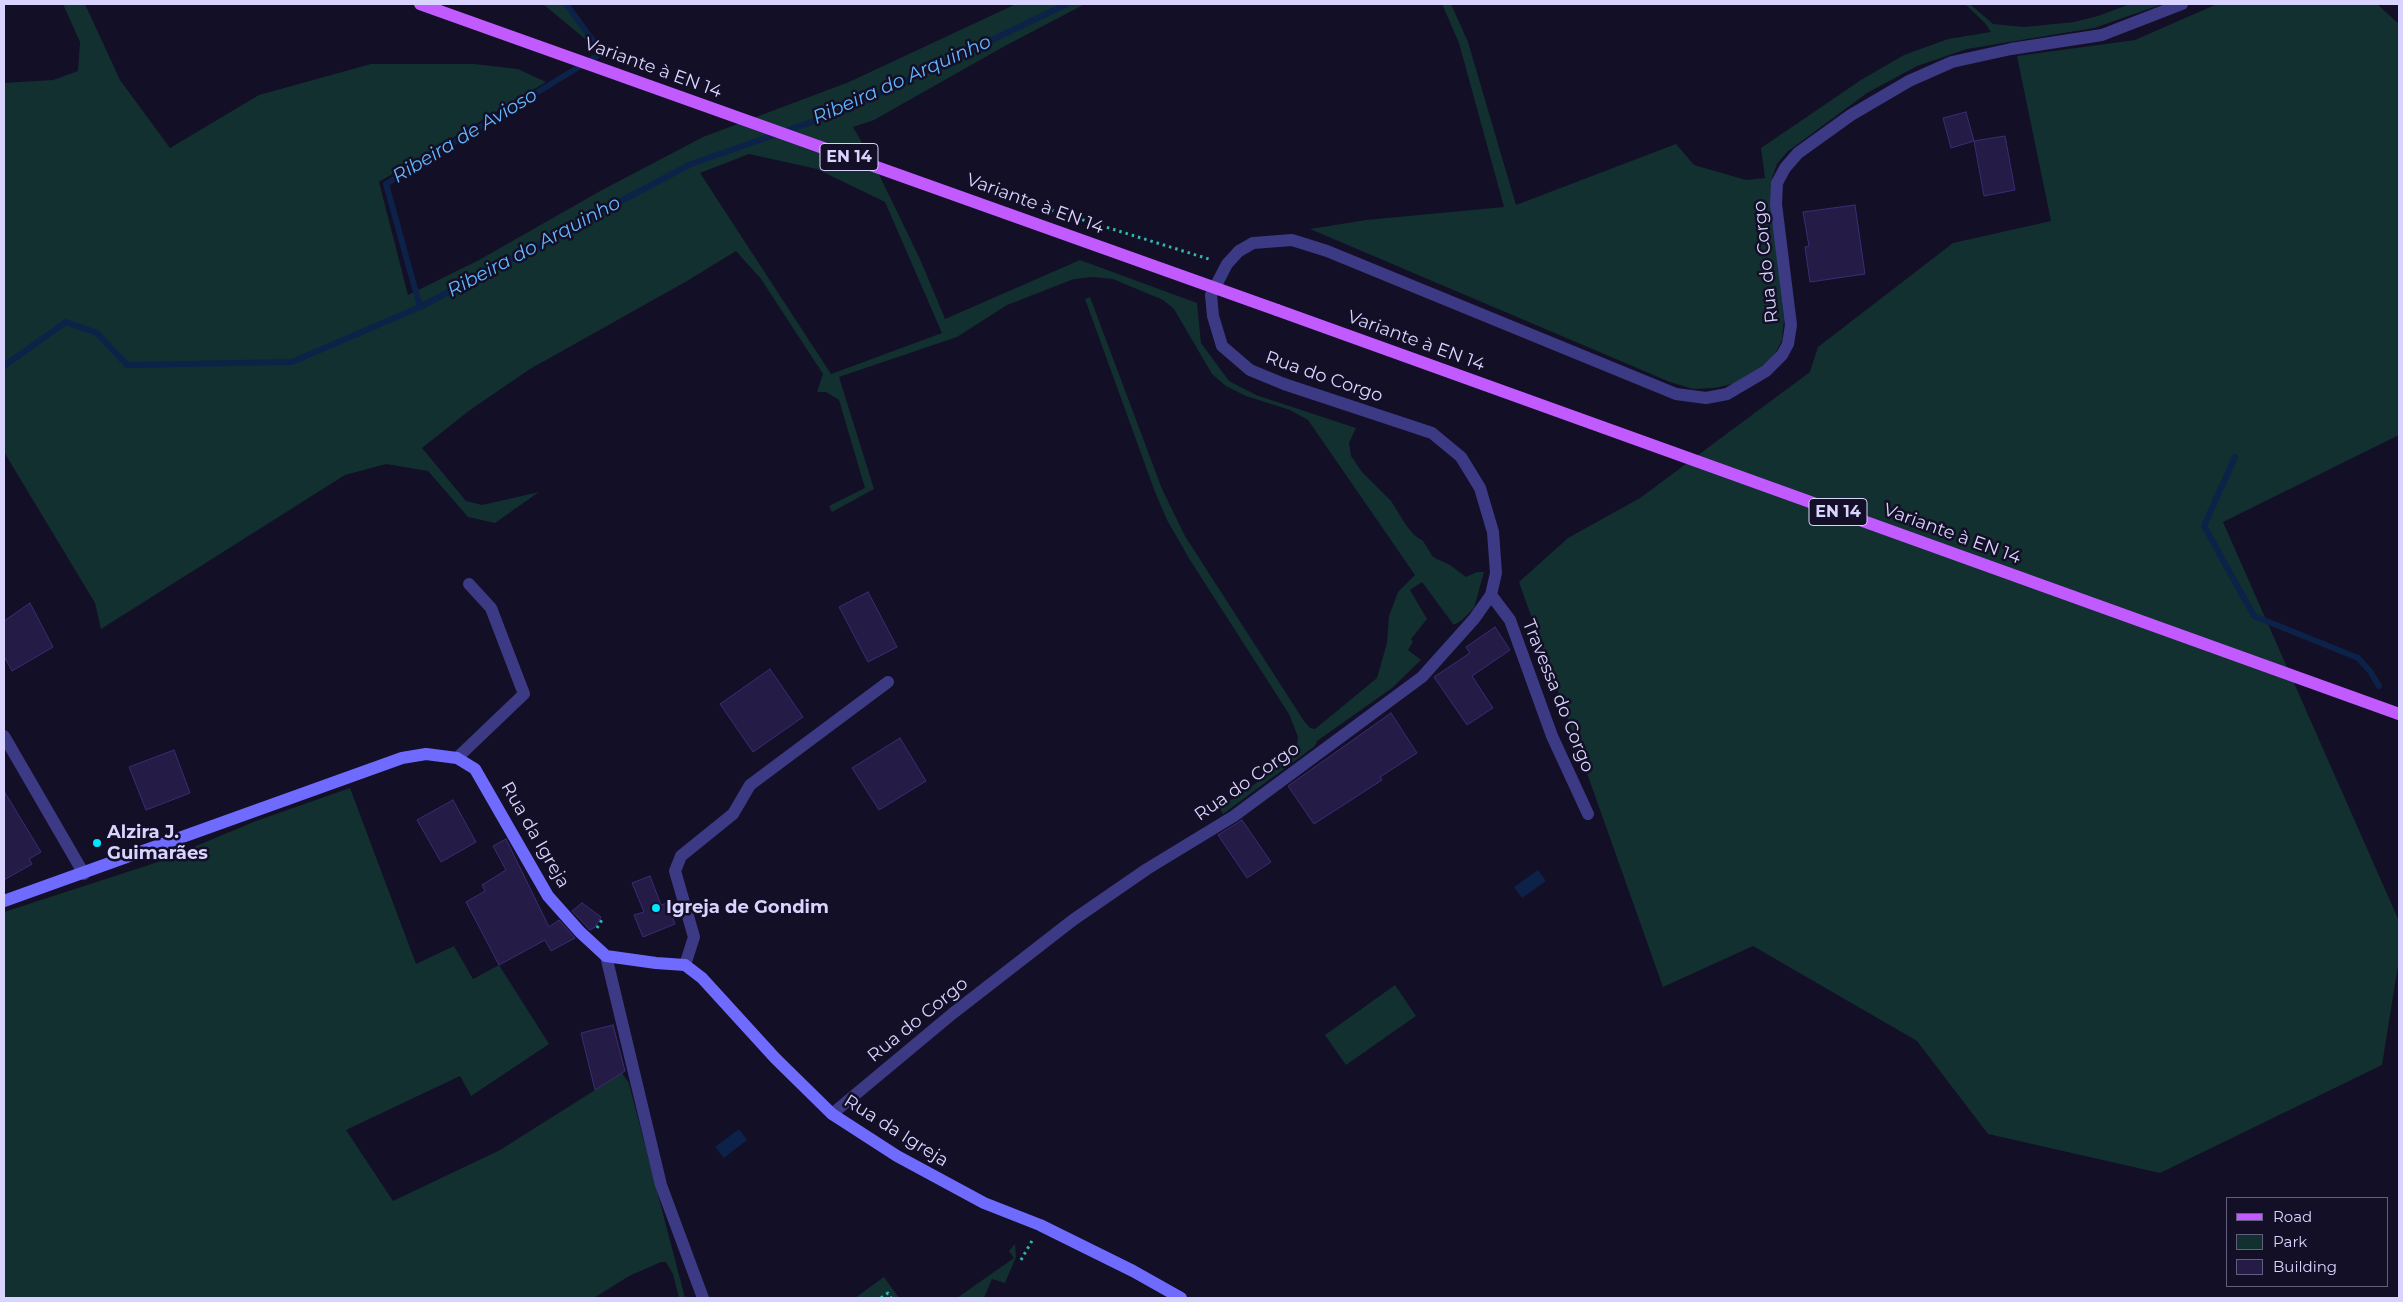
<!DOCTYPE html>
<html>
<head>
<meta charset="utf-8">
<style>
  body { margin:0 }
  #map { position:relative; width:2403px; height:1302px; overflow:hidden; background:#130f26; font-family:Montserrat,sans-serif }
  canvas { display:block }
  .frame { position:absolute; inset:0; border:5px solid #d9d4ff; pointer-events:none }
  .legend { position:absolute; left:2226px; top:1197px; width:162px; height:90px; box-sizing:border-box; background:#130f26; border:1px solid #625e7d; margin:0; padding:6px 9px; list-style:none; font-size:15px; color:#d9d4ff }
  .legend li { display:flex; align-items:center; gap:10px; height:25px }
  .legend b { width:25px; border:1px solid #625e7d }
</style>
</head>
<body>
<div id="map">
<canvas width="2403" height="1302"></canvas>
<div class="frame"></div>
<ul class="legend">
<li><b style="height:6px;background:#c25bff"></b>Road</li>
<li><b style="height:14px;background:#12302f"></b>Park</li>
<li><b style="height:14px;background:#241b47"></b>Building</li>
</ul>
</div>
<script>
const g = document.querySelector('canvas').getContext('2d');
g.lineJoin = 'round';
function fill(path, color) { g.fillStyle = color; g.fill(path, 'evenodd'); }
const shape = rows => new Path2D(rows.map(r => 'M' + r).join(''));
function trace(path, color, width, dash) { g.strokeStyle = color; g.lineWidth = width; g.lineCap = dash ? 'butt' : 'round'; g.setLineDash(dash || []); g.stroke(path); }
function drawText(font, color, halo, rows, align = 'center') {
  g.font = font + ' Montserrat,sans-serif'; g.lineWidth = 5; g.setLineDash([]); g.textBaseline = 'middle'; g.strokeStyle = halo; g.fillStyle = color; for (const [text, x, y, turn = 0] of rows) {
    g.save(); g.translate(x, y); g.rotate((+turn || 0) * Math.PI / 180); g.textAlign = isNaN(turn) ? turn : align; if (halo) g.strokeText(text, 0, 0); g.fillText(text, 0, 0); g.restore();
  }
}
const green = shape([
  [63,4,85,4,120,80,170,148,259,95,371,64,474,64,518,69,546,82,379,182,408,295,479,260,602,190,703,137,849,82,1016,4,1085,4,1003,47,874,120,853,127,872,160,920,259,945,319,1080,260,1197,303,1201,343,1229,381,1256,395,1356,428,1349,443,1351,456,1362,472,1391,501,1406,525,1414,535,1423,541,1433,557,1450,565,1466,577,1477,572,1484,572,1474,608,1462,620,1456,624,1453,624,1422,582,1410,590,1427,619,1411,639,1413,642,1408,650,1421,660,1392,688,1317,741,1315,746,1223,814,1217,803,1234,799,1270,773,1297,745,1298,737,1289,714,1190,560,1167,520,1155,492,1085,299,1090,297,1162,489,1185,536,1304,721,1310,728,1315,729,1377,678,1387,643,1389,616,1398,592,1415,575,1308,420,1290,410,1246,396,1226,386,1212,374,1174,309,1163,300,1113,279,1093,277,1074,279,1007,305,957,337,839,377,874,489,832,512,829,506,865,488,839,400,826,392,817,392,823,374,761,279,736,251,687,281,530,369,470,410,422,448,466,501,482,505,539,492,495,523,468,517,428,471,386,464,345,475,101,629,95,603,4,452,4,83,53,80,78,71,80,42],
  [749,154,817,169,885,202,942,333,831,374,700,173],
  [543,4,566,4,602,53],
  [1442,4,1451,4,1468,42,1516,205,1676,144,1694,165,1746,180,1765,178,1761,148,1861,80,1904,55,1948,39,1991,32,1985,23,1965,4,1970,4,1993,24,2024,27,2074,22,2098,16,2130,4,2163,4,2094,28,1967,49,1917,66,1867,93,1787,152,1777,164,1772,178,1771,201,1784,319,1782,340,1774,356,1755,374,1736,383,1715,388,1693,389,1670,382,1310,229,1366,220,1504,207,1459,43],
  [2217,4,2377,4,2399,24,2399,435,2223,522,2399,921,2399,959,2382,1065,2160,1173,1988,1134,1917,1041,1753,946,1663,987,1519,582,1568,538,1640,498,1810,372,1818,347,1953,243,2051,221,2017,56,2135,40],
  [350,788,416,964,454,946,473,979,499,965,549,1044,471,1096,460,1076,346,1130,393,1201,500,1150,622,1073,629,1083,633,1099,685,1298,679,1298,673,1274,666,1262,661,1262,629,1276,594,1298,4,1298,4,912,155,863,256,821],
  [1395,985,1416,1016,1346,1065,1325,1035],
  [1015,1244,1016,1257,1005,1283,992,1279,984,1298,957,1298,1014,1258,1009,1251],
  [884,1277,899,1298,855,1298]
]);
const water = shape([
  [1538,870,1546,881,1522,898,1514,887],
  [739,1129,747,1140,724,1158,715,1147]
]);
const stream = shape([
  [420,307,386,184,602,53,566,4],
  [4,366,66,322,97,333,127,365,292,362,420,307,691,164,843,111,1067,4],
  [2235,457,2204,526,2254,616,2358,658,2370,671,2379,686]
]);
const building = shape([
  [1966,112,1974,141,2005,136,2015,190,1984,196,1974,141,1951,148,1943,118,1966,112],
  [1855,205,1865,274,1810,282,1805,247,1809,246,1803,212,1855,205],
  [868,592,897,647,868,662,839,607,868,592],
  [30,603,53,647,12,671,4,656,4,621,30,603],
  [1495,627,1510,650,1472,676,1493,708,1467,725,1434,677,1470,653,1466,647,1495,627],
  [770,669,803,717,753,752,720,704,770,669],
  [1391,713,1417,753,1380,777,1382,780,1314,824,1288,786,1391,713],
  [900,738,926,781,879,810,852,768,900,738],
  [174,750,190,793,146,810,129,767,174,750],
  [4,791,41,852,29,859,32,864,4,880,4,791],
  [453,800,476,842,441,862,417,820,453,800],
  [1242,820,1271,862,1247,878,1218,835,1242,820],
  [506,839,549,927,559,920,575,938,551,951,545,940,499,965,466,902,485,891,482,885,506,870,493,846,506,839],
  [650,876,661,905,667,903,675,924,643,937,634,915,644,912,632,883,650,876],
  [582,903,601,917,595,927,590,930,572,911,582,903],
  [613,1025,625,1071,595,1090,581,1033,613,1025]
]);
const path = shape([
  [1051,210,1212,260],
  [597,928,603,918],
  [1021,1260,1033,1239],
  [881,1298,888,1293,891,1298]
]);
const street = shape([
  [1491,595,1510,620,1552,736,1588,814],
  [4,736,84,874],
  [457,758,524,694,491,608,469,584],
  [606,956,661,1185,703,1298],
  [685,965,694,937,675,871,681,856,733,814,750,785,888,682],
  [832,1114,952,1014,1073,920,1147,869,1234,816,1422,677,1474,619,1491,595,1496,573,1493,532,1480,488,1461,457,1432,433,1284,384,1250,370,1222,346,1213,316,1211,295,1227,264,1239,251,1253,243,1292,240,1327,251,1676,394,1706,398,1727,394,1766,371,1782,355,1788,344,1791,325,1776,204,1777,183,1785,168,1798,153,1851,115,1909,81,1952,62,2011,49,2102,35,2182,4]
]);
const secondary = shape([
  [4,901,402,758,426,754,457,758,475,769,548,896,580,932,606,956,656,963,685,965,702,978,775,1058,832,1114,897,1156,984,1203,1040,1225,1133,1271,1181,1298]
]);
const primary = shape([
  [1277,310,2399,714]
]);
const primaryBridge = shape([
  [420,4,1277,310]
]);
const markers = [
  [97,843,5,"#00e5ff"],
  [656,908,5,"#00e5ff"]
];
const shields = [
  [849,157,58],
  [1838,512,58]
];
const shieldNames = [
  ["EN 14",849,157],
  ["EN 14",1838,512]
];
const streetNames = [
  ["Variante à EN 14",653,68,20],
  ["Variante à EN 14",1035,204,20],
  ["Rua do Corgo",1766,262,-96],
  ["Variante à EN 14",1416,341,20],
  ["Rua do Corgo",1324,377,19],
  ["Variante à EN 14",1952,534,20],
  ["Travessa do Corgo",1558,696,68],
  ["Rua do Corgo",1247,782,-35],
  ["Rua da Igreja",535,835,60],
  ["Rua do Corgo",918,1020,-39],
  ["Rua da Igreja",896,1131,32]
];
const poiNames = [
  ["Alzira J.",107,833],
  ["Guimarães",107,854],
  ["Igreja de Gondim",666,908]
];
const waterNames = [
  ["Ribeira do Arquinho",902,80,-24],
  ["Ribeira de Avioso",465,136,-31],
  ["Ribeira do Arquinho",534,247,-28]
];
fill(green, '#12302f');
fill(water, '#0c2248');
trace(stream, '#0c2248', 6);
fill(building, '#241b47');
trace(building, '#3b2d73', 1);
trace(path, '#2fb8b0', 3, [2.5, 4]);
trace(street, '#3d3a85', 12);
trace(secondary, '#6f6bff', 12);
trace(primary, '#c25bff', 12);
trace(primaryBridge, '#c25bff', 12);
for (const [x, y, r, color] of markers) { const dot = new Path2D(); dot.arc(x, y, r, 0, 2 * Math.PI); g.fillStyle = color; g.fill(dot); trace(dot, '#130f26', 2); }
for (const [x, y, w] of shields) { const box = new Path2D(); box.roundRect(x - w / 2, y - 13.5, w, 27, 4); g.fillStyle = '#130f26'; g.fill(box); trace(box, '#d9d4ff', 1); }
drawText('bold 16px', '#d9d4ff', null, shieldNames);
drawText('18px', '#d9d4ff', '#130f26', streetNames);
drawText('bold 18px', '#d9d4ff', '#130f26', poiNames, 'left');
drawText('italic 19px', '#62b6ff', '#130f26', waterNames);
</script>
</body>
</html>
